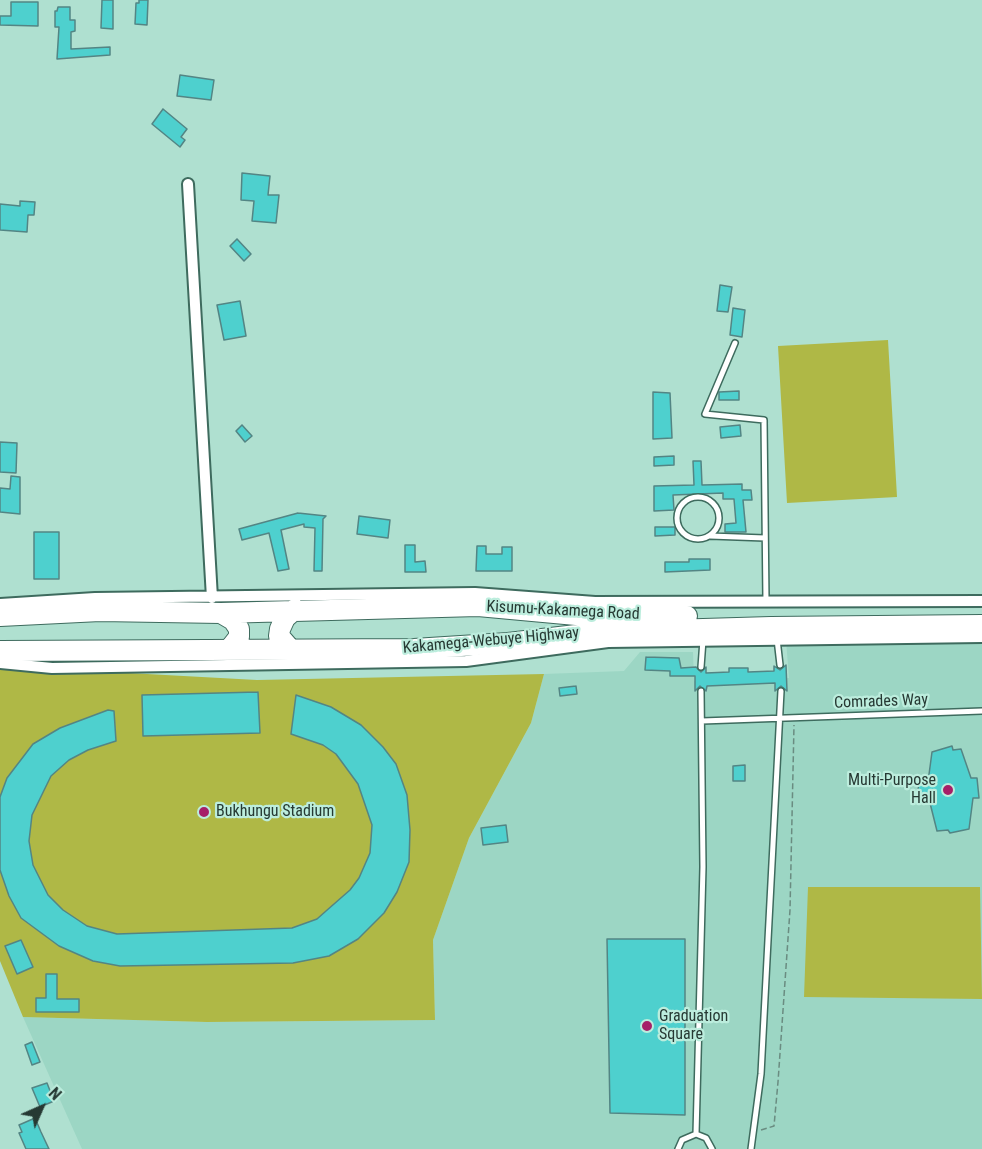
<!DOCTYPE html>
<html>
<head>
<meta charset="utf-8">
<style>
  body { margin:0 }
  #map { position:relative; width:982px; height:1149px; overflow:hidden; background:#afe0d0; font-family:"Roboto Condensed",sans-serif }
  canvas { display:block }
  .north { position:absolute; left:12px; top:1077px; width:60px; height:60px; -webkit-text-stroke:4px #bceddd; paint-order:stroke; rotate:45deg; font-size:16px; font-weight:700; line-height:24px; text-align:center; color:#263933 }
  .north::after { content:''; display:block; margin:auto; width:21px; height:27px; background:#263933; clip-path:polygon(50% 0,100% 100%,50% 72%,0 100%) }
</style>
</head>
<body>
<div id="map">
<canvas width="982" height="1149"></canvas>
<div class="north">N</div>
</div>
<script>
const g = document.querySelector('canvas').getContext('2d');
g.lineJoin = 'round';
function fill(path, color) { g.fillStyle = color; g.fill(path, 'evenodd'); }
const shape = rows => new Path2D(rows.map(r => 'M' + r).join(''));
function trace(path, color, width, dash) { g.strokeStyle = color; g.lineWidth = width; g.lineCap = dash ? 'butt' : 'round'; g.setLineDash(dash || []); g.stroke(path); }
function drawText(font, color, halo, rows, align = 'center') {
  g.font = font + ' "Roboto Condensed",sans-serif'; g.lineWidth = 4.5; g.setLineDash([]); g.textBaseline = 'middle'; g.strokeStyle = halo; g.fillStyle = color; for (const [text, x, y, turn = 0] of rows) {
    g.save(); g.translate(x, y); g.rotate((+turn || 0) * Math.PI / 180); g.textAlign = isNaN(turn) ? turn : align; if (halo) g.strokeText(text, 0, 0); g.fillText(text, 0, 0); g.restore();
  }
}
const built = shape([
  [982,637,982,1149,82,1149,23,1017,207,1022,435,1020,433,940,469,838,531,723,544,674,624,671,640,652,693,652,694,681,789,678,786,640]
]);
const green = shape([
  [888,340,897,497,787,503,778,346],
  [0,666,257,680,544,674,531,723,469,838,433,940,435,1020,207,1022,23,1017,0,961],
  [808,887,980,887,982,999,804,997]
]);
const building = shape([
  [102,0,113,0,113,29,101,28,102,0],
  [139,0,148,0,147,25,135,24,136,3,139,3,139,0],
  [11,2,38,2,38,26,0,25,0,16,11,16,11,2],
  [58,7,70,7,70,20,75,20,75,31,71,32,71,49,110,47,110,55,57,59,59,27,55,27,55,11,57,11,58,7],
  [180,75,214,80,211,100,177,96,180,75],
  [163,109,187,129,181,137,185,140,180,147,152,124,163,109],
  [242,173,270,176,268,195,279,195,276,223,252,221,254,201,241,200,242,173],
  [20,201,35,202,34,215,28,215,27,232,0,230,0,204,20,206,20,201],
  [237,239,251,254,244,261,230,246,237,239],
  [720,285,732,287,728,312,717,311,720,285],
  [240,301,246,336,224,340,217,305,240,301],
  [733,308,745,310,742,337,730,335,733,308],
  [739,391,739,400,719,400,719,392,739,391],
  [653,392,670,393,672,438,653,439,653,392],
  [242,425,252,436,245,442,236,431,242,425],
  [740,425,741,436,721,438,720,427,740,425],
  [0,442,17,443,16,473,0,472,0,442],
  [674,456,674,465,654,466,654,457,674,456],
  [693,461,701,461,702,485,742,484,742,490,751,490,752,500,743,500,746,532,725,532,725,524,736,523,734,499,723,499,723,493,673,495,674,510,654,511,654,486,694,485,693,461],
  [11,476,20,477,20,514,0,512,0,488,10,489,11,476],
  [298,513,326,516,323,519,322,571,314,571,315,528,304,527,304,524,281,530,289,569,278,571,269,533,242,540,239,529,298,513],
  [359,516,390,520,388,538,357,534,359,516],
  [655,527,675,527,675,535,655,536,655,527],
  [34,532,59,532,59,579,34,579,34,532],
  [405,545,415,545,415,562,425,561,426,572,405,572,405,545],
  [477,546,486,546,486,554,502,554,502,547,512,547,512,571,476,571,477,546],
  [689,559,710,559,710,570,665,572,665,562,689,562,689,559],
  [646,657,679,658,681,668,696,667,701,672,706,667,706,673,729,672,729,668,748,668,748,672,774,671,774,666,780,670,786,665,787,691,781,686,775,691,775,683,707,686,706,691,700,686,695,691,695,676,670,676,670,671,645,670,646,657],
  [576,686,577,694,560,696,559,688,576,686],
  [258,692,260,733,143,736,142,695,258,692],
  [296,695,331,707,361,725,383,747,396,764,407,795,410,830,409,862,397,892,384,913,358,939,329,956,293,963,120,966,93,961,59,946,21,918,9,896,0,870,0,797,7,778,33,744,60,728,108,710,114,711,116,741,88,750,69,760,51,776,32,815,29,841,33,865,48,895,63,910,87,926,117,934,292,928,317,919,326,911,350,890,359,878,370,853,372,825,358,784,336,754,323,745,291,734,296,695],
  [952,746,953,750,961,749,971,778,977,778,979,798,973,798,969,829,950,833,948,830,937,831,930,803,919,802,918,782,928,782,932,752,952,746],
  [745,765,745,781,733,781,733,766,745,765],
  [506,825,508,842,483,845,481,828,506,825],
  [607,939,685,939,685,1115,610,1113,607,939],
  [21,940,33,967,17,974,5,946,21,940],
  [46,974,57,974,57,999,79,999,79,1012,36,1012,36,998,46,998,46,974],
  [32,1042,40,1062,32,1065,25,1045,32,1042],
  [47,1083,54,1101,40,1107,32,1088,47,1083],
  [35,1118,41,1132,49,1149,26,1149,19,1133,22,1132,19,1125,35,1118]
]);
const path = shape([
  [761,1130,774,1126,778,1082,790,910,794,725]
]);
const lane = shape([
  [735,343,705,414,764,420,766,601],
  '677 518a21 21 0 1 1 42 0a21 21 0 1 1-42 0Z',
  [710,536,765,538],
  [777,639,780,665],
  [701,667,703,640],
  [702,721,982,711],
  [696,1134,703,867,701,691],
  [678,1149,682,1140,696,1134,706,1138,712,1149],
  [751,1149,761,1074,781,691]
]);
const street = shape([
  [188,184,212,598],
  [0,604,95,598,475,593,595,602,982,601],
  [0,663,52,668,466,661,608,642,982,637]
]);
const highway = shape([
  [221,613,233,620,239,629,239,637,228,651],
  [0,616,100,611,221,613,478,606,587,616,687,616],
  [0,651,414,649,508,643,602,632,771,627,982,625],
  [292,651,279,636,280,629,285,618,295,609]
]);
const markers = [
  [948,790,6,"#a61f68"],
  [204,812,6,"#a61f68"],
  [647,1026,6,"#a61f68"]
];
const streetNames = [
  ["Kisumu-Kakamega Road",563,611,3],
  ["Kakamega-Webuye Highway",491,641,-5],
  ["Comrades Way",881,702,-2]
];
const poiNames = [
  ["Multi-Purpose",936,781,"right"],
  ["Hall",936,799,"right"],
  ["Bukhungu Stadium",216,812],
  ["Graduation",659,1017],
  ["Square",659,1035]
];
fill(built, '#9cd6c4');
fill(green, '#afb846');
fill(building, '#4ed0ce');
trace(building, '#538584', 1.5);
trace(lane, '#3e6b5e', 8);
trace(street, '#3e6b5e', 14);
trace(highway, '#3e6b5e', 22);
trace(path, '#6a8c81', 1.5, [6, 3]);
trace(lane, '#fff', 5);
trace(street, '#fff', 10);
trace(highway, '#fff', 20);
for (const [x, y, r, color] of markers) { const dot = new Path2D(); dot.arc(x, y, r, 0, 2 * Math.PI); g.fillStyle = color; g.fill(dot); trace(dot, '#bceddd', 2); }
drawText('16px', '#263933', '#bceddd', streetNames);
drawText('16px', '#263933', '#bceddd', poiNames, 'left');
</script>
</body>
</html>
